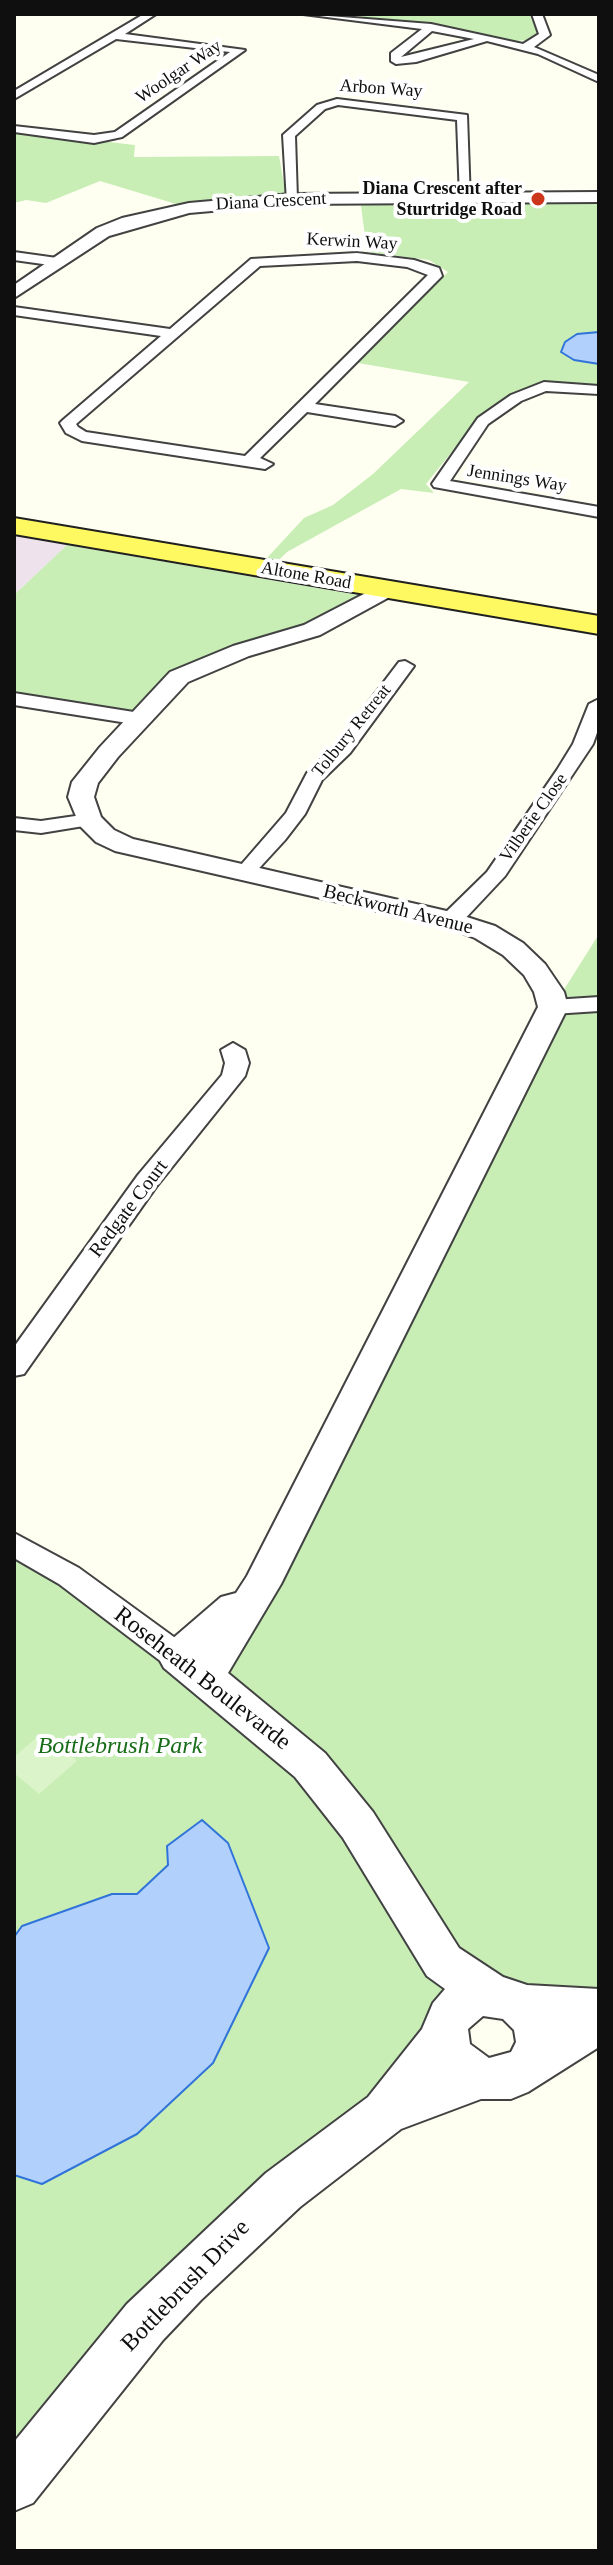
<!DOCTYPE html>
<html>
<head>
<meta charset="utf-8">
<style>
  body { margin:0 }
  #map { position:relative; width:613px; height:2565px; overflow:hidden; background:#fffff1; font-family:"Times New Roman",serif }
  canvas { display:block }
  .frame { position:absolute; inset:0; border:16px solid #0f0f0f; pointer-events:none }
</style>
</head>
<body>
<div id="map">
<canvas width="613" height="2565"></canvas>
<div class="frame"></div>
</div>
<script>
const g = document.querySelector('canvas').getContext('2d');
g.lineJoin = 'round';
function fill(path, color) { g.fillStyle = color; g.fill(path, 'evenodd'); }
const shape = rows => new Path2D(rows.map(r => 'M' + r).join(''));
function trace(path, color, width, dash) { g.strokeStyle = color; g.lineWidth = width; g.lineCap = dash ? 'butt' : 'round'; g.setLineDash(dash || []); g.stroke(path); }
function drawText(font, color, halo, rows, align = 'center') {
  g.font = font + ' "Times New Roman",serif'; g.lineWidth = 8; g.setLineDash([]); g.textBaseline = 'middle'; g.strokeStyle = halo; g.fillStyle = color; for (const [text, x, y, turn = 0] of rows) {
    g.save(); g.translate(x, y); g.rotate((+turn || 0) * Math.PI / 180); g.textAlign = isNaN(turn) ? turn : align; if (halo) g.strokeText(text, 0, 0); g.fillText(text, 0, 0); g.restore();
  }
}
const industrial = shape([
  [14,526,77,536,14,595]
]);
const green = shape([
  [338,14,529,14,537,31,536,37,530,40,514,41,442,26],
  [14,131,135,145,134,157,279,156,286,195,176,204,100,181,46,203,26,200,14,203],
  [599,196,599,388,538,383,482,414,426,484,434,493,401,489,287,552,279,560,267,558,304,518,333,505,373,474,469,382,358,363,448,272,429,260,367,252,360,198],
  [67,545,358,595,353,606,194,669,140,719,32,699,14,690,14,595],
  [599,934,599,2010,510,1999,449,2036,38,2454,14,2433,14,2175,42,2184,168,1865,137,1894,112,1894,22,1926,14,1937,14,1544,204,1675,553,1007]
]);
const pitch = shape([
  [42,1733,77,1761,39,1794,14,1773,14,1757]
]);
const water = shape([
  [599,332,599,364,574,360,561,352,565,342,577,334,599,332],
  [202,1820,228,1843,269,1948,213,2063,137,2134,42,2184,14,2175,14,1937,22,1926,112,1894,137,1894,168,1865,167,1846,202,1820]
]);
const minor = shape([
  [144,14,156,14,125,34,245,50,122,137,94,143,14,132,14,126,94,135,115,132,230,52,116,39,14,99,14,91,144,14],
  [303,14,431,24,523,44,539,34,532,14,542,14,550,35,534,47,599,75,599,82,538,54,487,41,416,62,396,64,391,61,391,53,422,29,303,14],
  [432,31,474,39,401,57,432,31],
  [337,99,467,115,470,201,460,198,457,120,338,105,325,109,295,136,297,199,287,202,283,135,317,105,337,99],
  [14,252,57,258,64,262,57,266,14,260,14,252],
  [357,253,414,260,439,268,442,276,315,404,395,416,403,421,395,426,307,412,260,458,273,464,265,469,82,441,66,433,60,423,63,420,161,336,14,315,14,307,170,329,251,259,357,253],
  [357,261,407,267,428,275,245,456,86,432,78,427,76,424,260,266,357,261],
  [544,382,599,386,599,394,546,391,521,401,488,424,450,481,599,507,599,517,434,487,432,484,478,418,511,395,544,382],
  [405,661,414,666,350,753,322,780,305,814,285,840,251,877,237,877,234,873,286,813,307,773,336,745,399,662,405,661],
  [14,693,140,713,149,719,140,725,14,705,14,693],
  [599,699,599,727,593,744,505,876,459,925,443,925,440,920,443,915,487,872,557,770,573,744,589,704,599,699],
  [89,814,96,816,99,820,96,824,41,833,14,830,14,818,41,821,89,814],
  [599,997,599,1011,553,1014,542,1007,553,1000,599,997],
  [233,1043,245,1050,249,1063,245,1076,156,1187,24,1374,14,1376,14,1347,138,1175,222,1075,225,1063,221,1050,233,1043],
  [14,1533,79,1568,189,1648,193,1657,189,1666,178,1669,167,1666,59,1584,14,1558,14,1533]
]);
const tertiary = shape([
  [599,192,599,202,291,204,189,213,109,236,14,298,14,285,97,228,122,218,189,203,291,194,599,192],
  [387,582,395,584,398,589,395,594,320,635,249,656,188,682,118,757,98,783,94,797,101,817,114,830,133,839,451,912,495,926,523,943,545,964,564,992,568,1007,281,1584,228,1673,325,1753,373,1812,459,1948,503,1977,527,1985,599,1989,599,2047,528,2092,511,2099,481,2099,401,2129,300,2207,201,2300,163,2340,33,2503,14,2511,14,2442,127,2304,266,2173,368,2097,422,2029,433,2003,445,1989,427,1976,343,1838,295,1777,164,1668,158,1657,164,1646,221,1597,236,1593,247,1576,538,1007,534,992,524,975,503,955,475,938,443,926,115,851,96,842,80,826,68,797,72,782,100,747,170,672,233,646,304,625,387,582],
  [483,2016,503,2019,514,2030,516,2042,511,2052,489,2058,470,2044,468,2029,483,2016]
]);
const primary = shape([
  [14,518,599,616,599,634,14,534,14,518]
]);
const markers = [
  [538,199,8,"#cc361a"]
];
const farStreetnames = [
  ["Woolgar Way",179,72,-34],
  ["Arbon Way",381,89,4],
  ["Diana Crescent",271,202,-3],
  ["Kerwin Way",352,242,3],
  ["Jennings Way",517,479,9],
  ["Altone Road",306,576,10],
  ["Tolbury Retreat",352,731,-51],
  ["Vilberie Close",534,818,-55]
];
const farPoinames = [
  ["Diana Crescent after",522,189],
  ["Sturtridge Road",522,210]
];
const streetNames = [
  ["Beckworth Avenue",398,910,14],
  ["Redgate Court",129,1209,-53]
];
const nearStreetnames = [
  ["Roseheath Boulevarde",202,1679,38],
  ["Bottlebrush Drive",186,2286,-46]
];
const nearParknames = [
  ["Bottlebrush Park",120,1747]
];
fill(industrial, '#eee3ed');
fill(green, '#c8eeb6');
fill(pitch, '#dcf4c9');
fill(water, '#b1d0fb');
trace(water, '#3174d9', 2);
trace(minor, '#424242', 4);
trace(tertiary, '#424242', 4);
trace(primary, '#202020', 4);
fill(minor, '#fff');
fill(tertiary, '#fff');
fill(primary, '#fff961');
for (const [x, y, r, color] of markers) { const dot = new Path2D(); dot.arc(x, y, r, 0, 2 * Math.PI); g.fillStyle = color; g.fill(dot); trace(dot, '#fff', 3); }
drawText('18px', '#0f0f0f', '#fff', farStreetnames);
drawText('bold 18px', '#0f0f0f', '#fff', farPoinames, 'right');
drawText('20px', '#0f0f0f', '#fff', streetNames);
drawText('24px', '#0f0f0f', '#fff', nearStreetnames);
drawText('italic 24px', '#196d19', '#fff', nearParknames);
</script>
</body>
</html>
